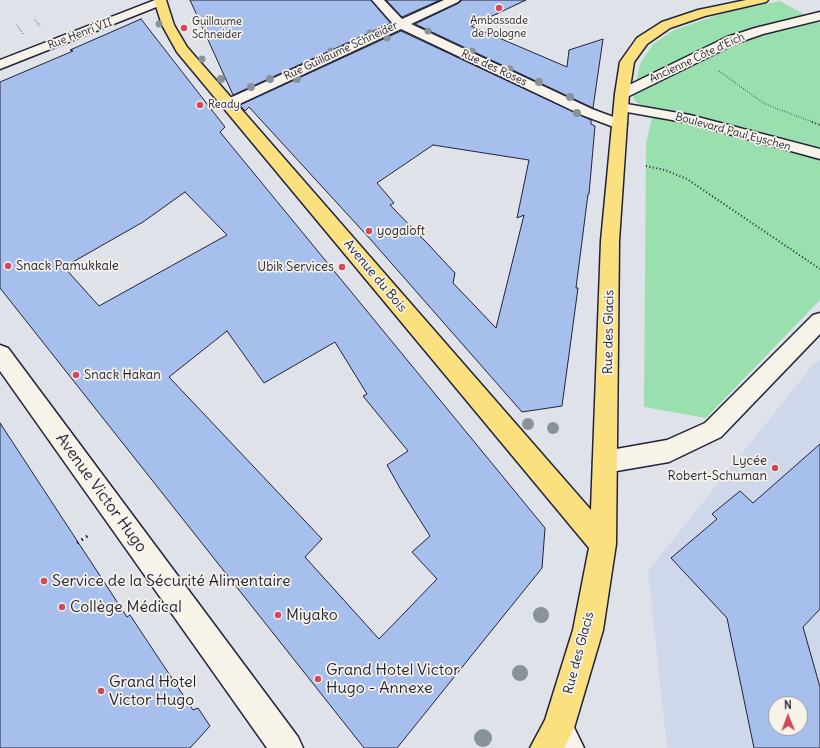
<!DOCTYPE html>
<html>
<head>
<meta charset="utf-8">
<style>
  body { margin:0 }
  #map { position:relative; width:820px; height:748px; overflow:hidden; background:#dfe3e9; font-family:Delius,sans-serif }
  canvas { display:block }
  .north { position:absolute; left:768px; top:696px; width:40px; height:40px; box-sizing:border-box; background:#f7f3e8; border:1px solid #a29fa3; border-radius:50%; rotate:359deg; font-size:11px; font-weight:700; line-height:16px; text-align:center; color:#22223b }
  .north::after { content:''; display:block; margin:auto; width:14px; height:18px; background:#d1495b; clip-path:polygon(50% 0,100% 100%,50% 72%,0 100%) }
</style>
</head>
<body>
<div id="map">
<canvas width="820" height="748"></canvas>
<div class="north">N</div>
</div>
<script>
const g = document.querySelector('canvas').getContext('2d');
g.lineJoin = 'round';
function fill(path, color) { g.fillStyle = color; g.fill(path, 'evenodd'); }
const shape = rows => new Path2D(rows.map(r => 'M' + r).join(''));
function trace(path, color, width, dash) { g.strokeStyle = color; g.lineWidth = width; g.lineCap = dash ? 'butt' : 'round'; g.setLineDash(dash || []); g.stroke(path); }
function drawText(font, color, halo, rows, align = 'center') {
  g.font = font + ' Delius,sans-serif'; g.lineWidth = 3.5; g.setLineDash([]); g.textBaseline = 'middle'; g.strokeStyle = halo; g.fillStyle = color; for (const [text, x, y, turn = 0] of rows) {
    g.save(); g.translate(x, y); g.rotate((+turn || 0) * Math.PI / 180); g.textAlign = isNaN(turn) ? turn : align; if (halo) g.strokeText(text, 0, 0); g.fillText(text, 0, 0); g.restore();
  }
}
const built = shape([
  [820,359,820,748,667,748,648,571,812,366],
  [776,704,800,704,800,728,776,728]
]);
const green = shape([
  [780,1,820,23,820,300,706,418,644,407,646,144,654,108,641,105,635,101,633,96,640,64,653,44,674,30,727,12]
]);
const building = shape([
  [190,0,371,0,391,23,233,95,190,0],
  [386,0,440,0,402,17,386,0],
  [462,0,526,0,471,26,567,67,569,50,603,39,593,108,415,24,459,3,462,0],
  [141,19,225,127,220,132,545,528,542,568,397,748,364,748,0,288,0,82,73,51,70,50,141,19],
  [185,192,227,235,99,306,64,267,143,222,185,192],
  [227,331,264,383,335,342,367,394,363,396,408,451,387,465,401,490,430,536,412,552,437,579,379,639,305,557,322,539,169,377,227,331],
  [401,31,591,120,591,124,595,126,589,194,588,194,576,288,578,288,562,406,522,412,371,240,249,107,245,111,240,105,401,31],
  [433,145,529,160,517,218,524,215,496,328,453,283,455,273,427,243,390,205,394,203,377,183,433,145],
  [0,423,127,617,130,615,193,710,198,708,210,726,190,748,0,748,0,423],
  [820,444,820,609,803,627,820,687,820,748,754,748,727,618,671,558,717,519,712,514,740,491,753,503,820,444],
  [776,704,800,704,800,728,776,728,776,704]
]);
const pathFar2 = shape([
  [35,20,40,26],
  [17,25,23,34],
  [719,71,765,104,815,123]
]);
const pathFar1 = shape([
  [812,122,820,125],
  [646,166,665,170,687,179,820,269]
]);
const path = shape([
  [77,543,89,535]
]);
const minor = shape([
  [155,0,164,0,166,2,164,4,0,69,0,60,155,0],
  [372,0,384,0,402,19,444,0,460,0,458,2,411,24,592,109,624,121,627,124,624,127,619,129,582,115,401,29,233,107,223,107,221,104,223,101,393,24,372,0],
  [820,12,820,20,763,34,737,43,627,97,617,97,615,94,617,91,727,37,755,28,820,12],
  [621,103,690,115,820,149,820,159,689,123,616,110,614,107,616,104,621,103],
  [820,313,820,334,721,437,669,462,605,473,596,470,593,462,596,454,605,451,667,440,705,423,813,315,820,313],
  [0,345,8,348,298,737,303,748,267,748,0,371,0,345],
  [558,712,569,717,584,748,551,748,542,728,547,717,558,712]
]);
const major = shape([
  [154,0,166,0,174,25,187,47,591,510,601,241,615,94,620,62,637,38,662,22,698,10,746,0,768,0,766,2,705,16,670,28,647,44,634,62,629,94,619,241,616,544,603,630,574,728,564,748,530,748,545,720,573,630,589,548,177,52,162,25,154,0]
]);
const trees = [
  [159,24,3.5],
  [428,31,3.5],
  [370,33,3.5],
  [387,38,3.5],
  [331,51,3.5],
  [472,51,3.5],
  [202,59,3.5],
  [510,69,3.5],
  [221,79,4],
  [270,79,4],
  [297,79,4],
  [539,82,4],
  [251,87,4],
  [570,97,4],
  [577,113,4],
  [528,424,6],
  [553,428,6],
  [541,615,8],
  [520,673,8],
  [483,738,9]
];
const markers = [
  [499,8,4,"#d1495b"],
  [184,28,4,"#d1495b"],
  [200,105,4,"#d1495b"],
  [369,231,4,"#d1495b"],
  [8,266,4,"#d1495b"],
  [342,267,4,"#d1495b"],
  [76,375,4,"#d1495b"],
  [775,468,4,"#d1495b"],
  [44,581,4,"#d1495b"],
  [62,607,4,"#d1495b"],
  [278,615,4,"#d1495b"],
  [318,679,4,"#d1495b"],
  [101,691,4,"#d1495b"]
];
const farPoinames = [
  ["Ambassade",499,21,"center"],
  ["de Pologne",499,34,"center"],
  ["Guillaume",192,22],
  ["Schneider",192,35],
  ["Ready",208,105]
];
const farStreetnames = [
  ["Rue Henri VII",80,34,-21],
  ["Rue Guillaume Schneider",341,51,-25],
  ["Ancienne Côte d'Eich",697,58,-25],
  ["Rue des Roses",494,68,25],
  ["Boulevard Paul Eyschen",733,132,15]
];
const poiNames = [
  ["yogaloft",377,231],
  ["Snack Pamukkale",16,266],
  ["Ubik Services",334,267,"right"],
  ["Snack Hakan",84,375],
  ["Lycée",767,461,"right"],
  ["Robert-Schuman",767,476,"right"]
];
const streetNames = [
  ["Avenue du Bois",375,276,50],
  ["Rue des Glacis",609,332,-89],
  ["Rue des Glacis",579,653,-75]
];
const nearStreetnames = [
  ["Avenue Victor Hugo",101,493,54]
];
const nearPoinames = [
  ["Service de la Sécurité Alimentaire",52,581],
  ["Collège Médical",70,607],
  ["Miyako",286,615],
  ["Grand Hotel Victor",326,670],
  ["Hugo - Annexe",326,688],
  ["Grand Hotel",109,682],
  ["Victor Hugo",109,700]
];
fill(built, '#ced8ea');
fill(green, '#99e0ae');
fill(building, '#a6bfec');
trace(building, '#22223b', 1);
trace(minor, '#22223b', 3);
trace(major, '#22223b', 3);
trace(pathFar2, '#22223b', 1.5, [0.5, 2]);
trace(pathFar1, '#22223b', 2, [1, 2.5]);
trace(path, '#22223b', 3, [1.5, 4]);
fill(minor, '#f7f3e8');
fill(major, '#fbe080');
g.fillStyle = '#889399';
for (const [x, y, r] of trees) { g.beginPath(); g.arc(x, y, r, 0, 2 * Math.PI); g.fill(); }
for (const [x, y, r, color] of markers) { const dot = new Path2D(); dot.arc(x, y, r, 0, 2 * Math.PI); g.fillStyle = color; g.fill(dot); trace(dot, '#f7f3e8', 1.5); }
drawText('11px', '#22223b', '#f7f3e8', farPoinames, 'left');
drawText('11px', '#22223b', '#f7f3e8', farStreetnames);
drawText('13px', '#22223b', '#f7f3e8', poiNames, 'left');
drawText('13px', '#22223b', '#f7f3e8', streetNames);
drawText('16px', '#22223b', '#f7f3e8', nearStreetnames);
drawText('16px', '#22223b', '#f7f3e8', nearPoinames, 'left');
</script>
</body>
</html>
